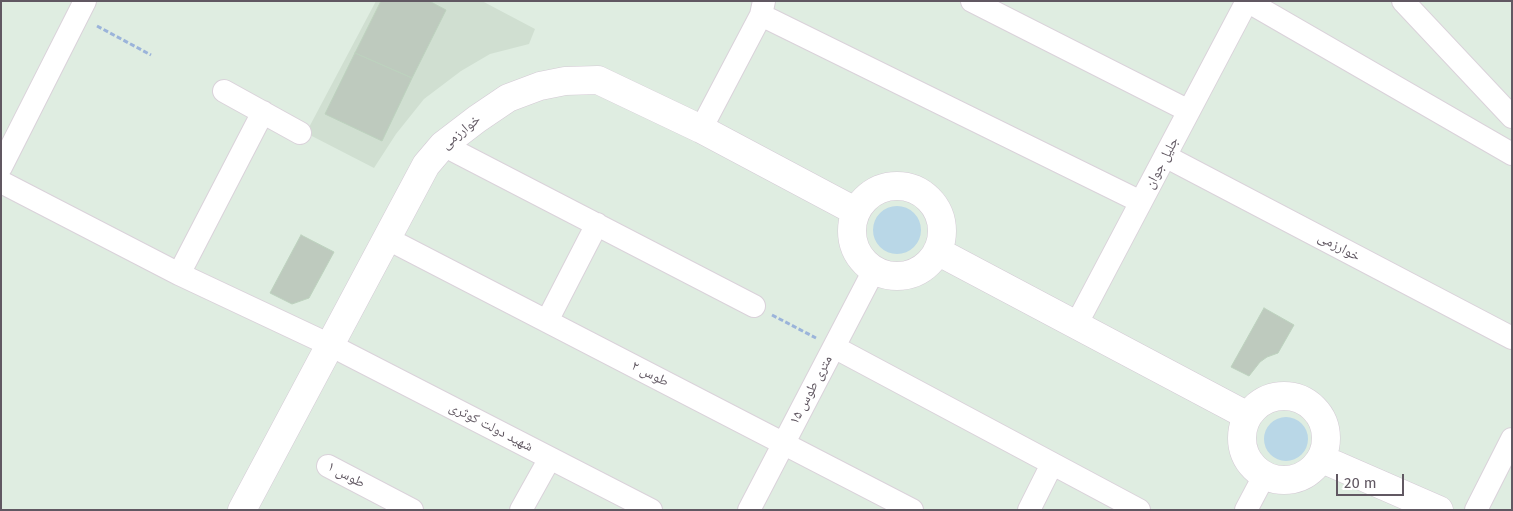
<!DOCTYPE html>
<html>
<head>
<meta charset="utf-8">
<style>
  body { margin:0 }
  #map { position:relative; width:1513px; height:511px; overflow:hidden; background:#dfede1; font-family:"Fira Sans",sans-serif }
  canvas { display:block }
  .frame { position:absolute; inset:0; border:2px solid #615862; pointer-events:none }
  .scale { position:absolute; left:1336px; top:474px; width:68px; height:22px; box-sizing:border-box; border:2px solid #615862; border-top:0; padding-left:6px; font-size:15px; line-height:18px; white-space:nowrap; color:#615862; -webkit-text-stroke:4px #fff; paint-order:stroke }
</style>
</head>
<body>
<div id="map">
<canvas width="1513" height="511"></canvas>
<div class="frame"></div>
<div class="scale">20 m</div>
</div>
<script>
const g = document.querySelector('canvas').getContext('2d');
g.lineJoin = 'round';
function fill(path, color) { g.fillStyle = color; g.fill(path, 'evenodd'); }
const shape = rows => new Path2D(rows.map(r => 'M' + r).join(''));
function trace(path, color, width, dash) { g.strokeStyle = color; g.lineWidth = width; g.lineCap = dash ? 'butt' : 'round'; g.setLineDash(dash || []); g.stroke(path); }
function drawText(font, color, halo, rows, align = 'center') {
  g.font = font + ' "Fira Sans","Noto Naskh Arabic",sans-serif'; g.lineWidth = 5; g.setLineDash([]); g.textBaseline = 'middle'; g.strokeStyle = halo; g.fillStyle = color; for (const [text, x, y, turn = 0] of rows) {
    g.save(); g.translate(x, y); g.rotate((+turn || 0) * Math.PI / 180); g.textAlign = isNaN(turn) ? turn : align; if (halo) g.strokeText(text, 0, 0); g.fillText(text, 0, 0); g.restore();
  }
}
const education = shape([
  [376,1,482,1,535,29,529,44,490,54,461,71,424,99,396,134,374,168,306,133]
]);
const green = shape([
  '873 230a24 24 0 1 1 48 0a24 24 0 1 1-48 0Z',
  '1264 439a22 22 0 1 1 44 0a22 22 0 1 1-44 0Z'
]);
const building = shape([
  [381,1,429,1,446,10,412,78,355,53,381,1],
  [355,53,412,78,382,141,325,114,355,53],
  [301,235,334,252,309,298,292,304,270,293,301,235],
  [1264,308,1294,325,1278,353,1267,357,1260,362,1249,376,1231,367,1264,308]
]);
const path = shape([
  [97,26,151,55],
  [772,315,816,338]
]);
const street = shape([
  [972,1,1189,111],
  [1247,1,1512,154],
  [1403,1,1512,117],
  [761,15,1141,202],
  [224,91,300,133],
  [701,129,761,15,764,1],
  [443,145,754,306],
  [1165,156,1512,338],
  [1,167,85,1],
  [1,182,179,274,330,345,651,510],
  [388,239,912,510],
  [179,274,263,112],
  [547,321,597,224],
  [1076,325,1247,1],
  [834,347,1139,510],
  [328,466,412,510],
  [521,510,550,458],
  [749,510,874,270],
  [1029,510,1052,464],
  [1246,510,1264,476],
  [1476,510,1512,439]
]);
const secondary = shape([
  '852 231a45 45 0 1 1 90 0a45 45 0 1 1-90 0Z',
  [937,251,1248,416],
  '1242 438a42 42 0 1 1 84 0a42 42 0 1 1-84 0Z',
  [1322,459,1439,510],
  [242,510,426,165,443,145,477,119,508,98,540,86,565,81,598,80,701,129,855,211]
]);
const streetNames = [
  ["خوارزمی",461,132,-39],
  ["جلیل جوان",1162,163,-62],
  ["خوارزمی",1339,247,28],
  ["طوس ۲",650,374,27],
  ["۱۵ متری طوس",811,390,-62],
  ["شهید دولت کوثری",491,427,27],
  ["طوس ۱",346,475,28]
];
fill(education, '#d0dfd1');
fill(green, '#b9d7e7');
fill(building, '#becabe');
trace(building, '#bdd2be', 1);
trace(street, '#dad2da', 24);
trace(secondary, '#d4cad5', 29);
trace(path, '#9bb4da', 3, [5, 2.5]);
trace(street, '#fff', 22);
trace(secondary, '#fff', 28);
drawText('14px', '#615862', '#fff', streetNames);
</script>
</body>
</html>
